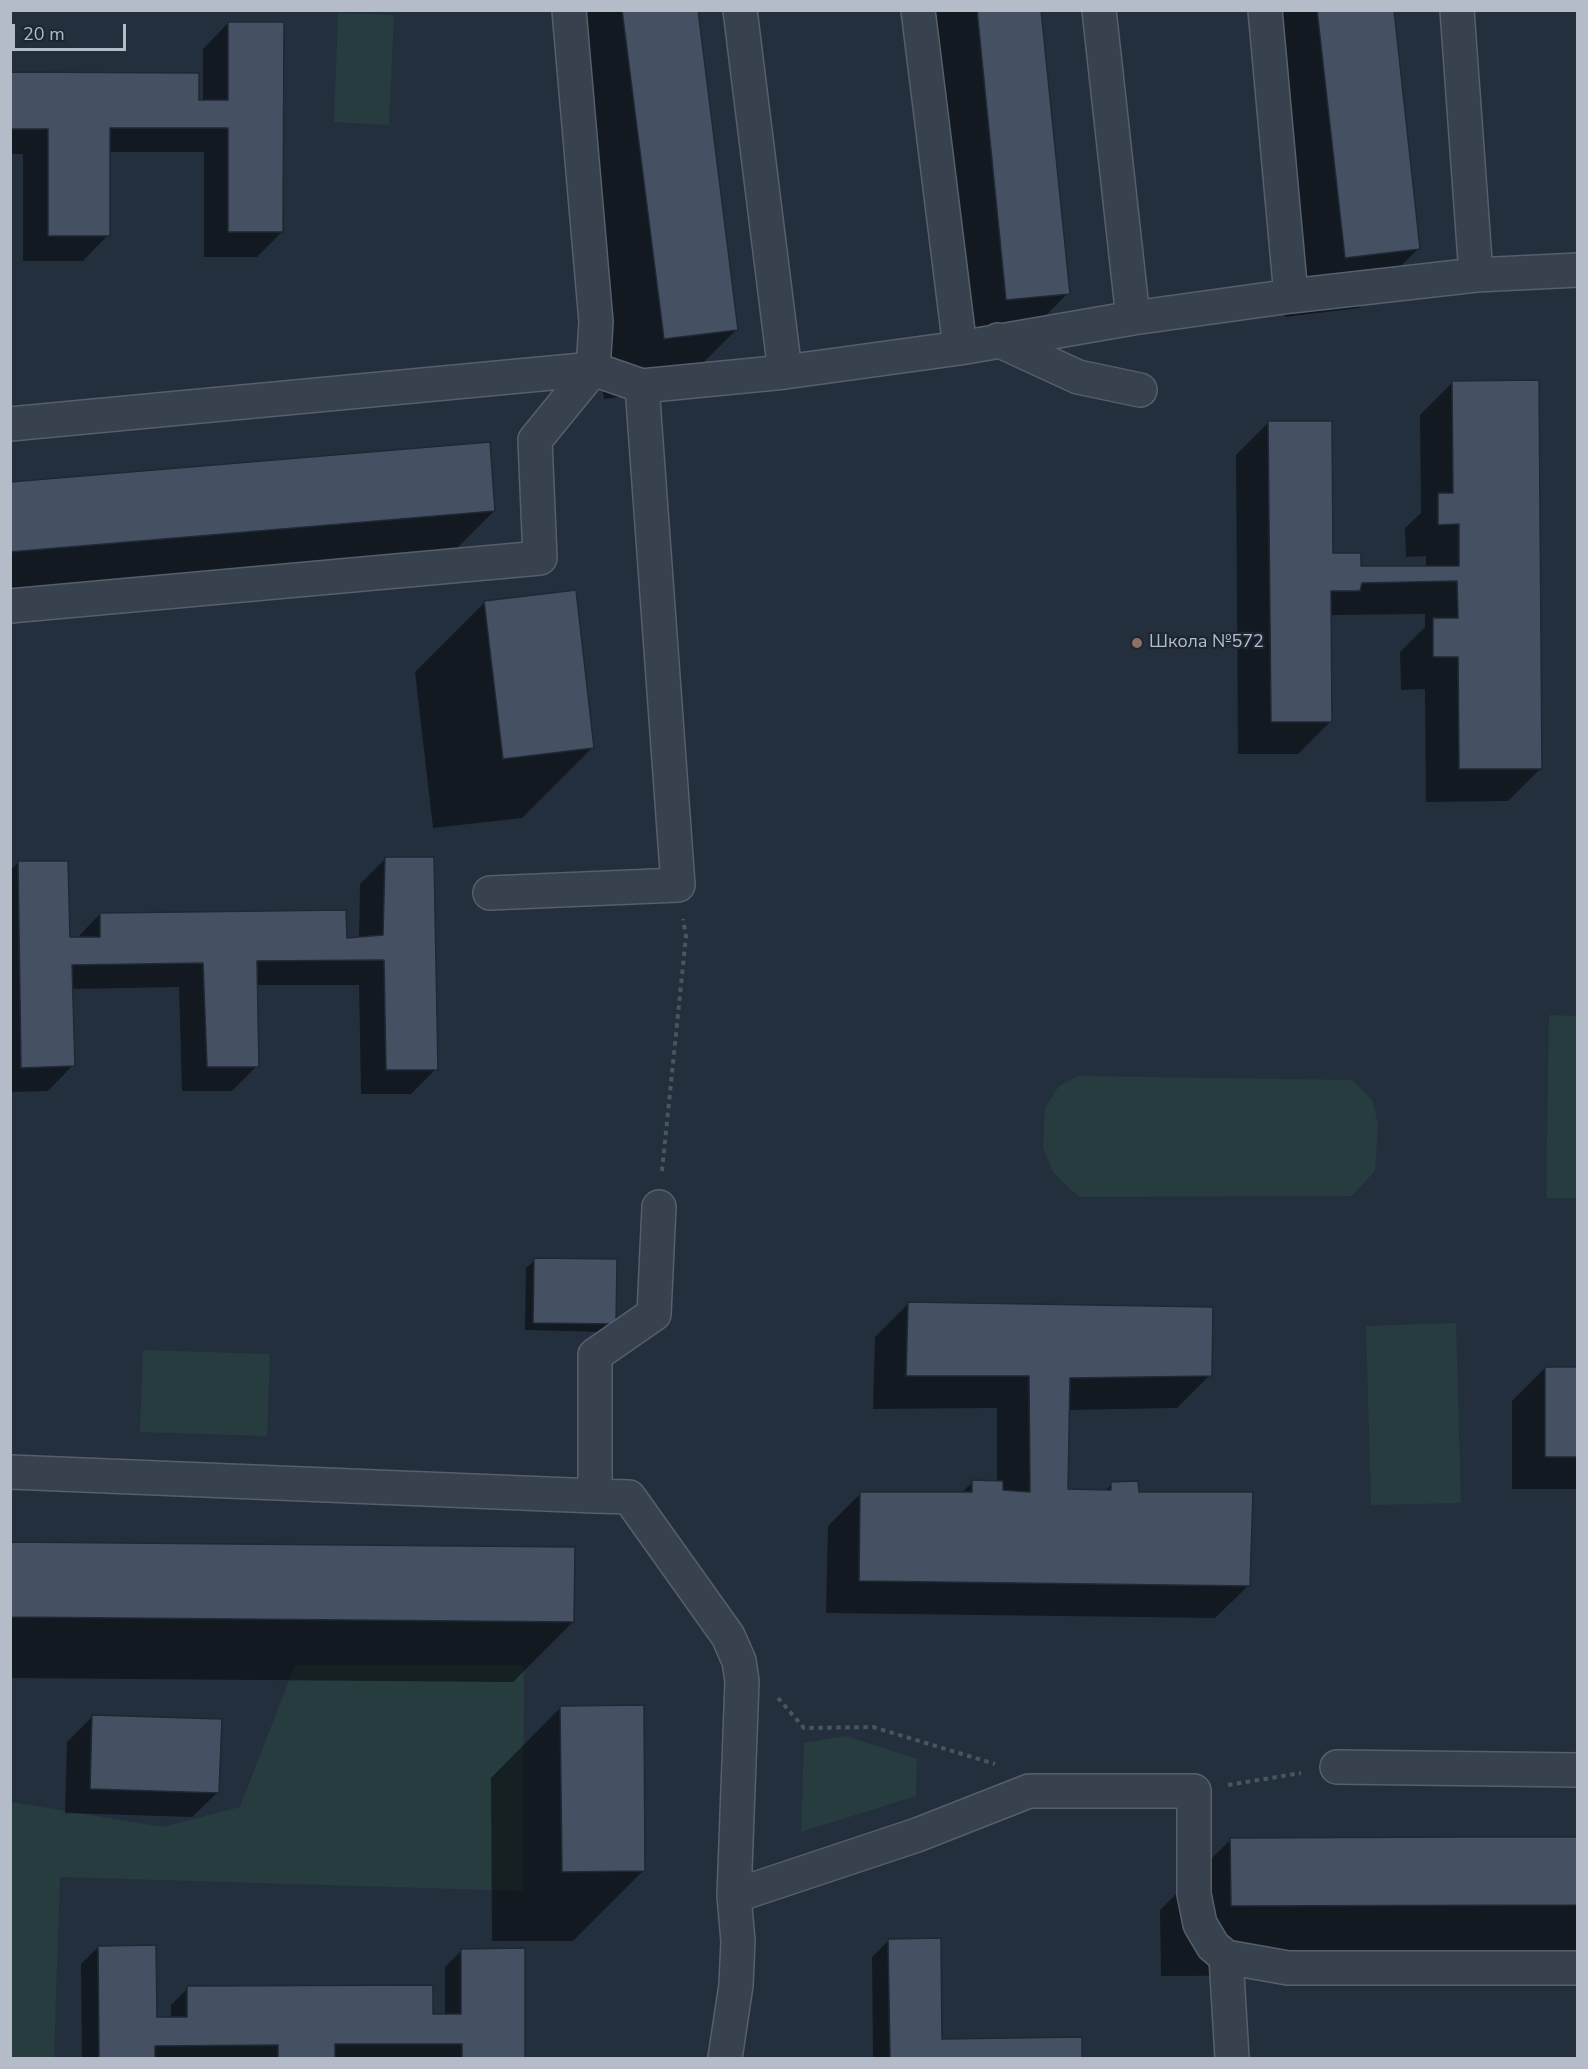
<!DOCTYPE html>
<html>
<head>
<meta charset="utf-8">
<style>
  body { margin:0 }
  #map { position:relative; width:1588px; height:2069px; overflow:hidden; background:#242f3e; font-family:"Nunito Sans",sans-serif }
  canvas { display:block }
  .frame { position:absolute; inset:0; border:12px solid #b4bcc9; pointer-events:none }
  .scale { position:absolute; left:12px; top:24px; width:114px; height:27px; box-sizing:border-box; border:3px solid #b4bcc9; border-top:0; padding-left:8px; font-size:18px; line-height:21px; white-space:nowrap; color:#b4bcc9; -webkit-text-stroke:4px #1d2633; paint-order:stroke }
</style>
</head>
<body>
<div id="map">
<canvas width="1588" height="2069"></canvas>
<div class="frame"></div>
<div class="scale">20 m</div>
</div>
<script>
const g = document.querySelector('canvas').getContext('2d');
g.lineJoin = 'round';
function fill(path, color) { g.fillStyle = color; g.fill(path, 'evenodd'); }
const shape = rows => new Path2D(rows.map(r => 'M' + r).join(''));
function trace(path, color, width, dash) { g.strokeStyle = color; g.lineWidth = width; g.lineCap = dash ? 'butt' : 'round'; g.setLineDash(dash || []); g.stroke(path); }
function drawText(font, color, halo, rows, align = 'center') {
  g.font = font + ' "Nunito Sans",sans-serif'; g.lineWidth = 4.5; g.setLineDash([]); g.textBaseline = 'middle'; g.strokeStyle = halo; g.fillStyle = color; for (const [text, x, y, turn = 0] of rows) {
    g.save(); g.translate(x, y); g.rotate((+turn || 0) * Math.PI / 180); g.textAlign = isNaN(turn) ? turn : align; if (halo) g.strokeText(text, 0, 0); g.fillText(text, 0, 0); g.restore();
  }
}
const green = shape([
  [338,13,394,15,389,125,334,122],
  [1549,1015,1577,1016,1577,1198,1546,1198],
  [1078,1076,1352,1080,1372,1100,1378,1124,1375,1171,1352,1196,1079,1197,1053,1172,1043,1148,1045,1108,1059,1086],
  [1456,1323,1461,1503,1371,1505,1366,1326],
  [143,1350,270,1354,267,1436,140,1432],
  [295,1665,524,1665,523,1891,60,1877,54,2058,11,2058,11,1802,163,1827,240,1807],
  [846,1736,917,1759,916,1796,801,1832,804,1743]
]);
const shadow = shape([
  [555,10,696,10,736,330,676,390,604,399],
  [911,10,1040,10,1068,293,1008,354,946,360],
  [1251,10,1392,10,1419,248,1359,308,1285,317],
  [228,23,282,232,257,257,204,257,204,152,108,152,108,235,83,261,23,261,23,154,10,154,10,74,203,101,203,49],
  [1453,382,1541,768,1508,801,1426,802,1425,689,1401,690,1400,652,1425,627,1425,614,1333,615,1330,619,1331,721,1298,754,1238,754,1236,455,1269,422,1332,555,1359,568,1426,567,1426,556,1406,557,1405,528,1421,513,1420,415],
  [10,483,494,511,434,571,10,606],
  [485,602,593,747,522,818,433,828,415,672],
  [385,859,436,1069,411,1094,361,1094,359,985,256,985,257,1066,232,1091,182,1091,179,987,71,989,73,1065,48,1091,10,1092,10,870,19,862,69,939,76,939,100,914,346,939,359,938,360,884],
  [535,1260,615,1323,607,1332,525,1330,526,1268],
  [908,1304,1210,1375,1177,1408,1068,1410,1067,1491,1104,1492,1112,1484,1138,1493,1249,1585,1215,1618,826,1613,828,1526,861,1493,961,1493,973,1482,997,1482,997,1408,873,1409,875,1337],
  [1545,1368,1578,1368,1578,1489,1512,1489,1512,1401],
  [10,1543,573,1622,513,1682,10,1678],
  [561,1707,644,1870,573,1941,492,1941,491,1778],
  [93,1716,218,1792,192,1817,65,1813,67,1742],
  [1578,1838,1578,1974,1161,1976,1160,1910,1231,1839],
  [889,1940,941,2040,1080,2038,1081,2058,873,2058,872,1957],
  [98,1947,155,2018,171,2018,171,2005,188,1988,445,2016,445,1967,462,1950,523,1950,524,2058,82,2058,81,1964]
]);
const building = shape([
  [622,10,698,10,738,330,664,339,622,10],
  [977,10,1041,10,1070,294,1006,300,977,10],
  [1317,10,1394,10,1420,249,1345,258,1317,10],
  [228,22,284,22,283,232,228,232,228,128,110,128,110,236,48,236,48,129,10,129,10,72,199,73,199,100,228,100,228,22],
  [1539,380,1542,769,1459,769,1458,657,1433,657,1433,618,1458,618,1457,581,1362,583,1360,591,1331,591,1332,722,1271,722,1268,421,1332,421,1333,553,1361,553,1361,566,1459,566,1459,524,1438,525,1438,493,1453,493,1452,381,1539,380],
  [490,442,495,511,10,552,10,482,490,442],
  [576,590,594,748,503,759,484,601,576,590],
  [385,857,434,857,438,1070,386,1070,384,960,257,961,259,1067,207,1067,203,963,72,965,75,1066,21,1068,18,861,68,861,70,937,100,937,100,913,346,910,347,938,383,935,385,857],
  [534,1258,617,1259,616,1324,533,1323,534,1258],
  [908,1302,1213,1307,1212,1376,1070,1378,1068,1489,1111,1490,1111,1482,1138,1481,1139,1492,1253,1492,1250,1586,859,1581,860,1492,972,1492,972,1480,1003,1481,1003,1490,1030,1492,1029,1376,906,1376,908,1302],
  [1545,1367,1578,1367,1578,1457,1545,1457,1545,1367],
  [10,1542,575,1547,574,1622,10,1617,10,1542],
  [644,1705,645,1871,562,1872,560,1706,644,1705],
  [92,1715,222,1719,219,1793,90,1789,92,1715],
  [1462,1837,1578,1837,1578,1905,1231,1906,1230,1838,1462,1837],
  [941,1938,942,2039,1082,2037,1082,2058,890,2058,888,1939,941,1938],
  [156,1945,157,2017,187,2017,187,1986,433,1985,433,2014,461,2014,461,1949,525,1948,525,2058,462,2058,462,2044,335,2044,335,2058,278,2058,278,2045,155,2046,155,2058,99,2058,98,1946,156,1945]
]);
const path = shape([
  [662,1171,686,936,683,919],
  [778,1698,804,1728,873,1727,995,1764],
  [1228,1785,1301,1773]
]);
const minor = shape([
  [740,10,785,372],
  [918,10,960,348],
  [1099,10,1133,318,1291,296],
  [1265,10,1291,296,1476,275],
  [1457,10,1476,275,1578,270],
  [998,340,1078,377,1140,390],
  [10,424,593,369,642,386,785,372,960,348,1133,318],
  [10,606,540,558,535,440,593,369,596,322,569,10],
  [490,893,678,885,642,386],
  [10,1472,595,1496,595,1355,654,1314,659,1207],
  [595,1496,629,1497,728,1636,739,1661,742,1681,734,1896],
  [1337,1767,1578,1770],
  [1226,1957,1232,2058],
  [725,2058,736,1985,738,1941,734,1896,917,1835,1029,1791,1194,1791,1194,1894,1200,1924,1213,1946,1226,1957,1288,1968,1578,1968]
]);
const markers = [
  [1137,643,6,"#8d6e63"]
];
const poiNames = [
  ["Школа №572",1149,643]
];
fill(green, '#263c3f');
fill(shadow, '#0007');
fill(building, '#455162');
trace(building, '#1f2835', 1.5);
trace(minor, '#565f6c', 36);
trace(path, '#44595c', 4, [4.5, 4.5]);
trace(minor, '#38414e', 33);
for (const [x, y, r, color] of markers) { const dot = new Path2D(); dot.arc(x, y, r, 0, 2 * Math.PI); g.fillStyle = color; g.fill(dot); trace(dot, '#1d2633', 2); }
drawText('18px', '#b4bcc9', '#1d2633', poiNames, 'left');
</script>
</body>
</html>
